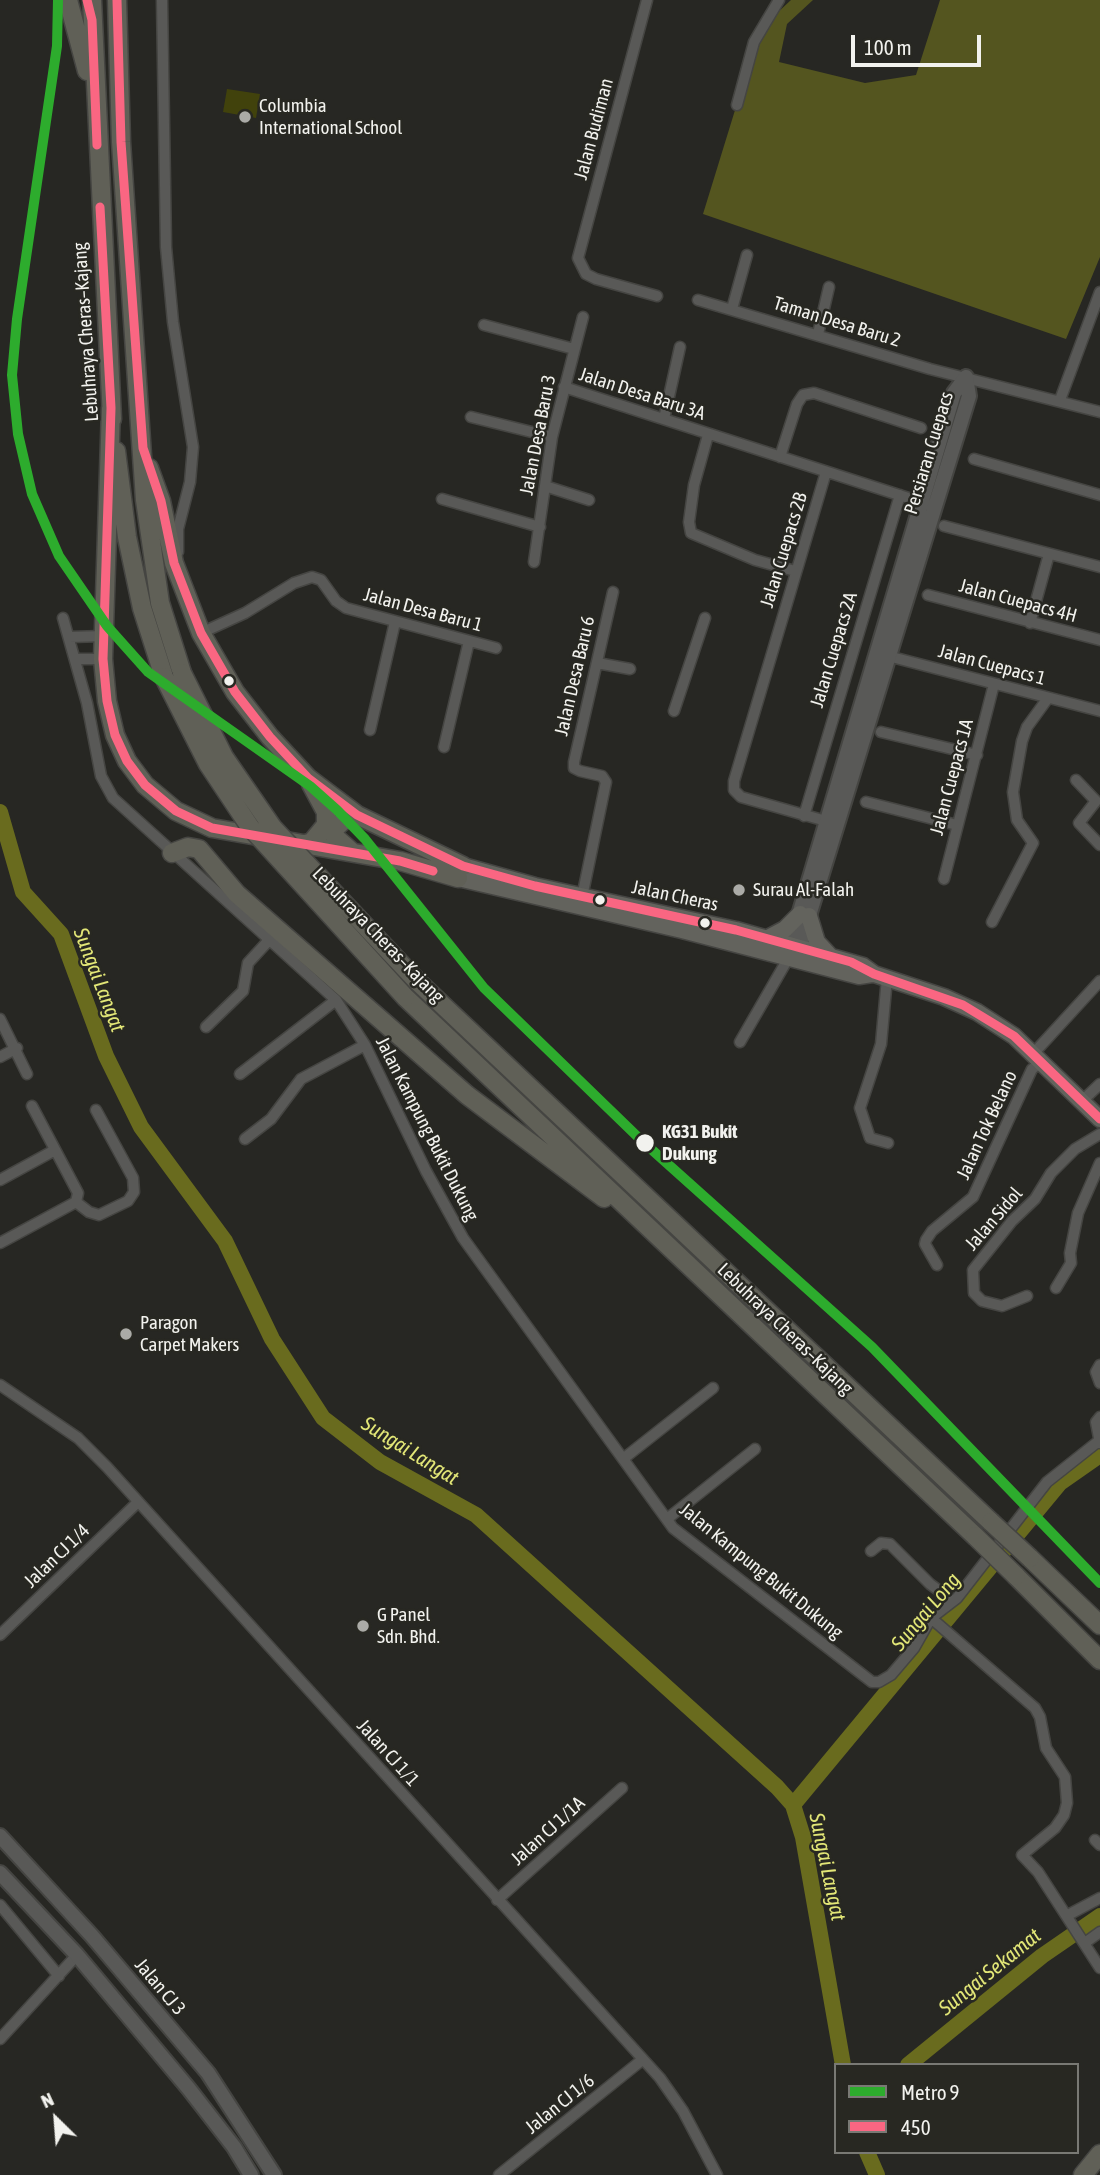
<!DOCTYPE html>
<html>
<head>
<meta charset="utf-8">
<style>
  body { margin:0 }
  #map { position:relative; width:1100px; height:2175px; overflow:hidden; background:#272723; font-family:"Asap Condensed",sans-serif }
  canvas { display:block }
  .legend { position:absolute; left:834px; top:2063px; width:245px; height:91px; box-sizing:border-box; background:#282822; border:2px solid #797974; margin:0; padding:9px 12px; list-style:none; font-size:21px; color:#f2f2ee }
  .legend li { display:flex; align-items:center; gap:14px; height:35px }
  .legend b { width:35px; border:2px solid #797974 }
  .north { position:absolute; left:21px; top:2084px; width:70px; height:70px; -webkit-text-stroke:5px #282822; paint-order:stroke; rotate:335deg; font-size:19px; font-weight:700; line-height:28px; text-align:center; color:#f2f2ee }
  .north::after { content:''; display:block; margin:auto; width:24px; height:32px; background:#f2f2ee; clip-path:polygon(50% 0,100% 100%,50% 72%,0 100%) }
  .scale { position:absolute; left:851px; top:35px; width:130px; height:32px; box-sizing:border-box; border:4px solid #f2f2ee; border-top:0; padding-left:9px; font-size:21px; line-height:24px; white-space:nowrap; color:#f2f2ee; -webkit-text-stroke:5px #282822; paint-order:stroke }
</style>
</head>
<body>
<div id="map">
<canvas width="1100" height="2175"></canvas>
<ul class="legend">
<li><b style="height:9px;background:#2dac2d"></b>Metro 9</li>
<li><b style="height:9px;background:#fa6682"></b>450</li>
</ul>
<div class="north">N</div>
<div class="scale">100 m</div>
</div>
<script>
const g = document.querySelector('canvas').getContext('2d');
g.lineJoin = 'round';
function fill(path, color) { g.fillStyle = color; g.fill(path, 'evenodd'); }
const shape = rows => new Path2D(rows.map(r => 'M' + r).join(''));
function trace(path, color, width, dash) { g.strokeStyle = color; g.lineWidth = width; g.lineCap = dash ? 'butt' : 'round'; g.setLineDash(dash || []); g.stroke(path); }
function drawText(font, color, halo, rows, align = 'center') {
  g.font = font + ' "Asap Condensed",sans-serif'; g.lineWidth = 5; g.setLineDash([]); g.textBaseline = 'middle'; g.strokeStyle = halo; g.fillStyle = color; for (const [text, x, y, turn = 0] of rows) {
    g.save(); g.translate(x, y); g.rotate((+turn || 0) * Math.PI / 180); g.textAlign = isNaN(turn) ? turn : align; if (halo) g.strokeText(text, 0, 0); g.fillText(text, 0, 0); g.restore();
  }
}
const green = shape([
  [227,89,260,94,256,118,223,112]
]);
const forest = shape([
  [791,0,813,0,787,24,779,62,865,83,916,75,940,0,1100,0,1100,257,1066,339,703,214,760,29]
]);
const river = shape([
  [0,812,23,892,61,934,106,1056,141,1127,225,1241,272,1339,323,1418,380,1462,476,1515,777,1787,793,1805,803,1837,843,2065],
  [793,1805,1060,1483,1100,1455],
  [908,2065,1042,1956,1100,1916],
  [867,2152,877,2175]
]);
const street = shape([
  [162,0,166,247,173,322,193,447,190,482,178,529,178,552],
  [647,0,578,258,586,274,596,279,657,296],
  [737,105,754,42,779,0],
  [698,300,930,369,1100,412],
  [732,309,747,255],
  [484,325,574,349],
  [818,334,829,287],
  [564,387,927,504],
  [1060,400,1100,292],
  [471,417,552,437],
  [664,419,680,347],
  [708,435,694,485,689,522,691,533,755,560,795,571],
  [780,457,797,404,803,395,814,393,921,428],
  [974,459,1100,495],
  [826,472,734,781,734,790,741,797,826,821],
  [545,486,589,500],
  [442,499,540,527],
  [944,526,1100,567],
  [534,562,552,437,583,317],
  [928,595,1100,640],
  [63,618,87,703,101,776,113,798,336,1000,365,1045,426,1171,463,1238,673,1528,872,1682,879,1682,891,1675,914,1648,931,1618,957,1598,1047,1482,1100,1440],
  [1030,623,1049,554],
  [201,633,245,613,294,583,312,577,321,580,336,601,346,608,496,648],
  [70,637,104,636],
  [884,655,1100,711],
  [76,659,103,659],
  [597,663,630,669],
  [674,711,705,618],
  [370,730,395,622],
  [881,732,977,755],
  [444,747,469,641],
  [1076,780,1096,801,1079,823,1100,845],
  [866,802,957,825],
  [804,816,900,495],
  [944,879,994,684],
  [582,897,606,782,602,776,580,771,574,768,574,762,613,592],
  [992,922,1033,843,1017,820,1013,792,1022,741,1027,727,1048,698],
  [887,978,881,1044,860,1108,870,1138,888,1143],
  [0,1019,27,1074],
  [206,1027,243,991,248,963,270,939],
  [740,1042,789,957],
  [1033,1054,1100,981],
  [0,1057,17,1048],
  [240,1074,336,1000],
  [1082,1101,1100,1084],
  [245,1139,271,1119,301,1079,365,1045],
  [0,1180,55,1150],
  [76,1202,89,1212,99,1215,128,1201,134,1192,133,1178,96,1110],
  [0,1243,76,1202,78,1193,32,1106],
  [937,1265,925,1244,926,1240,932,1231,973,1197,1032,1069,1042,1062],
  [1056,1288,1071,1263,1070,1253,1078,1213,1100,1163],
  [1027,1296,1002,1306,982,1301,974,1293,973,1270,1012,1221,1035,1199,1051,1173,1075,1149,1100,1134],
  [1100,1365,1096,1372,1100,1383],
  [0,1385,78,1438,107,1467,660,2078,683,2111,717,2175],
  [1100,1417,1096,1422,1100,1443],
  [623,1459,713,1388],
  [667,1519,755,1449],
  [871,1551,881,1543,890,1544,930,1584,953,1601],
  [931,1618,1035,1708,1040,1717,1046,1748,1065,1777,1067,1803,1064,1815,1055,1828,1022,1855,1038,1872,1100,1968],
  [0,1635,138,1502],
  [1095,1840,1100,1845],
  [497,1900,622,1788],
  [0,1905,59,1976],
  [1068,1915,1100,1898],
  [1086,1942,1100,1932],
  [0,2039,77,1955],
  [499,2175,642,2060]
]);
const secondary = shape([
  [791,956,799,948,969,396,966,377],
  [789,957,790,945,954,393,966,377],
  [0,1836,92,1936,208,2073,274,2175],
  [0,1873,77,1955,189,2089,234,2147,251,2175]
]);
const primary = shape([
  [463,866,535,886,736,930,863,966,874,974,944,997,977,1012,1014,1036,1100,1119],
  [458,878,682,930,859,976,872,974],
  [809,916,817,942,830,956],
  [766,939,785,929,800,914]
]);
const highway = shape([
  [68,0,87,71],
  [92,0,112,419],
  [117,0,121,142,145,500,160,603,182,673],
  [111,408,103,659,107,701,115,735,127,761,145,785,176,811,212,828,400,861,458,878],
  [116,451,127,537,142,608,164,677],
  [149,468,161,501,174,563,201,633,235,692,270,737,308,778,357,815,463,866],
  [299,846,312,842,326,825,326,812,311,784],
  [352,852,335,837,334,829,346,818,357,815],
  [172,853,188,847,199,849,237,894,467,1095,604,1198],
  [417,981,991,1522],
  [405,997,975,1536],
  [1030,1558,1100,1625],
  [1016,1576,1100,1660],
  [1083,2175,1100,2154]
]);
const highwayBridge = shape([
  [182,673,224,757,273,828,417,981],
  [164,677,208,764,250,827,405,997],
  [991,1522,1030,1558],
  [975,1536,1016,1576]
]);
const bus1 = shape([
  [87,0,92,20,97,145],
  [117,0,121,142,143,448,161,501,174,563,201,633,235,692,270,737,308,778,357,815,463,866,535,886,736,930,851,962,874,974,963,1005,1014,1036,1100,1119],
  [100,207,111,408,103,659,107,701,115,735,127,761,145,785,176,811,212,828,400,861,433,871]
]);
const metro1 = shape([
  [58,0,57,46,17,319,12,375,18,434,32,494,59,556,107,626,148,672,310,786,337,810,365,839,484,988,641,1140,872,1347,1100,1583]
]);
const markers = [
  [245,117,7,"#ababa7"],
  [229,681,6,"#f2f2ee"],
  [739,890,7,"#ababa7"],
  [600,900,6,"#f2f2ee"],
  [705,923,6,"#f2f2ee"],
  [645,1143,10,"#f2f2ee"],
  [126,1334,7,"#ababa7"],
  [363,1626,7,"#ababa7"]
];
const poiNames = [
  ["Columbia",259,106],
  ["International School",259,128],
  ["Surau Al-Falah",753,890],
  ["Paragon",140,1323],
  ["Carpet Makers",140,1345],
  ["G Panel",377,1615],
  ["Sdn. Bhd.",377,1637]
];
const streetNames = [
  ["Jalan Budiman",594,129,-75],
  ["Taman Desa Baru 2",837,322,17],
  ["Lebuhraya Cheras–Kajang",86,332,-94],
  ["Jalan Desa Baru 3A",642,394,18],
  ["Jalan Desa Baru 3",538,435,-79],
  ["Persiaran Cuepacs",929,453,-73],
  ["Jalan Cuepacs 2B",784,550,-73],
  ["Jalan Cuepacs 4H",1018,601,15],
  ["Jalan Desa Baru 1",423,610,15],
  ["Jalan Cuepacs 2A",834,650,-73],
  ["Jalan Cuepacs 1",992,665,15],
  ["Jalan Desa Baru 6",575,676,-77],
  ["Jalan Cuepacs 1A",952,777,-75],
  ["Jalan Cheras",675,896,12],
  ["Lebuhraya Cheras–Kajang",378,935,46],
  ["Jalan Tok Belano",987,1125,-65],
  ["Jalan Kampung Bukit Dukung",427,1129,63],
  ["Jalan Sidol",994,1219,-49],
  ["Lebuhraya Cheras–Kajang",785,1329,44],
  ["Jalan CJ 1/4",57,1556,-44],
  ["Jalan Kampung Bukit Dukung",761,1571,39],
  ["Jalan CJ 1/1",388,1753,48],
  ["Jalan CJ 1/1A",548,1831,-42],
  ["Jalan CJ 3",160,1987,50],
  ["Jalan CJ 1/6",560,2104,-39]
];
const stopNames = [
  ["KG31 Bukit",662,1132],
  ["Dukung",662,1154]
];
const waterNames = [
  ["Sungai Langat",99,980,69],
  ["Sungai Langat",410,1451,32],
  ["Sungai Long",926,1612,-50],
  ["Sungai Langat",827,1867,78],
  ["Sungai Sekamat",990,1972,-39]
];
fill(green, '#41420c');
fill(forest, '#54551f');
trace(river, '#696b1e', 16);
trace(street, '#454542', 13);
trace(secondary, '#454542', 18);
trace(primary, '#454542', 19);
trace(highway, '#454542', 21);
trace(street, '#595957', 10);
trace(secondary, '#595957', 14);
trace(primary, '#63635d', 16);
trace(highway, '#606057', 18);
trace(highwayBridge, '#454542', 21, []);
trace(highwayBridge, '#606057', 18);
trace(bus1, '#fa6682', 9);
trace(metro1, '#2dac2d', 10);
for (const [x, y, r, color] of markers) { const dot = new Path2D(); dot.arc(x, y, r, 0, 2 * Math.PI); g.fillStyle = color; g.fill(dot); trace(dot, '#282822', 2.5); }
drawText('19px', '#f2f2ee', '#282822', poiNames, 'left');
drawText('19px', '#f2f2ee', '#282822', streetNames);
drawText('bold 19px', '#f2f2ee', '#282822', stopNames, 'left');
drawText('italic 21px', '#e2e677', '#282822', waterNames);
</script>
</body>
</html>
